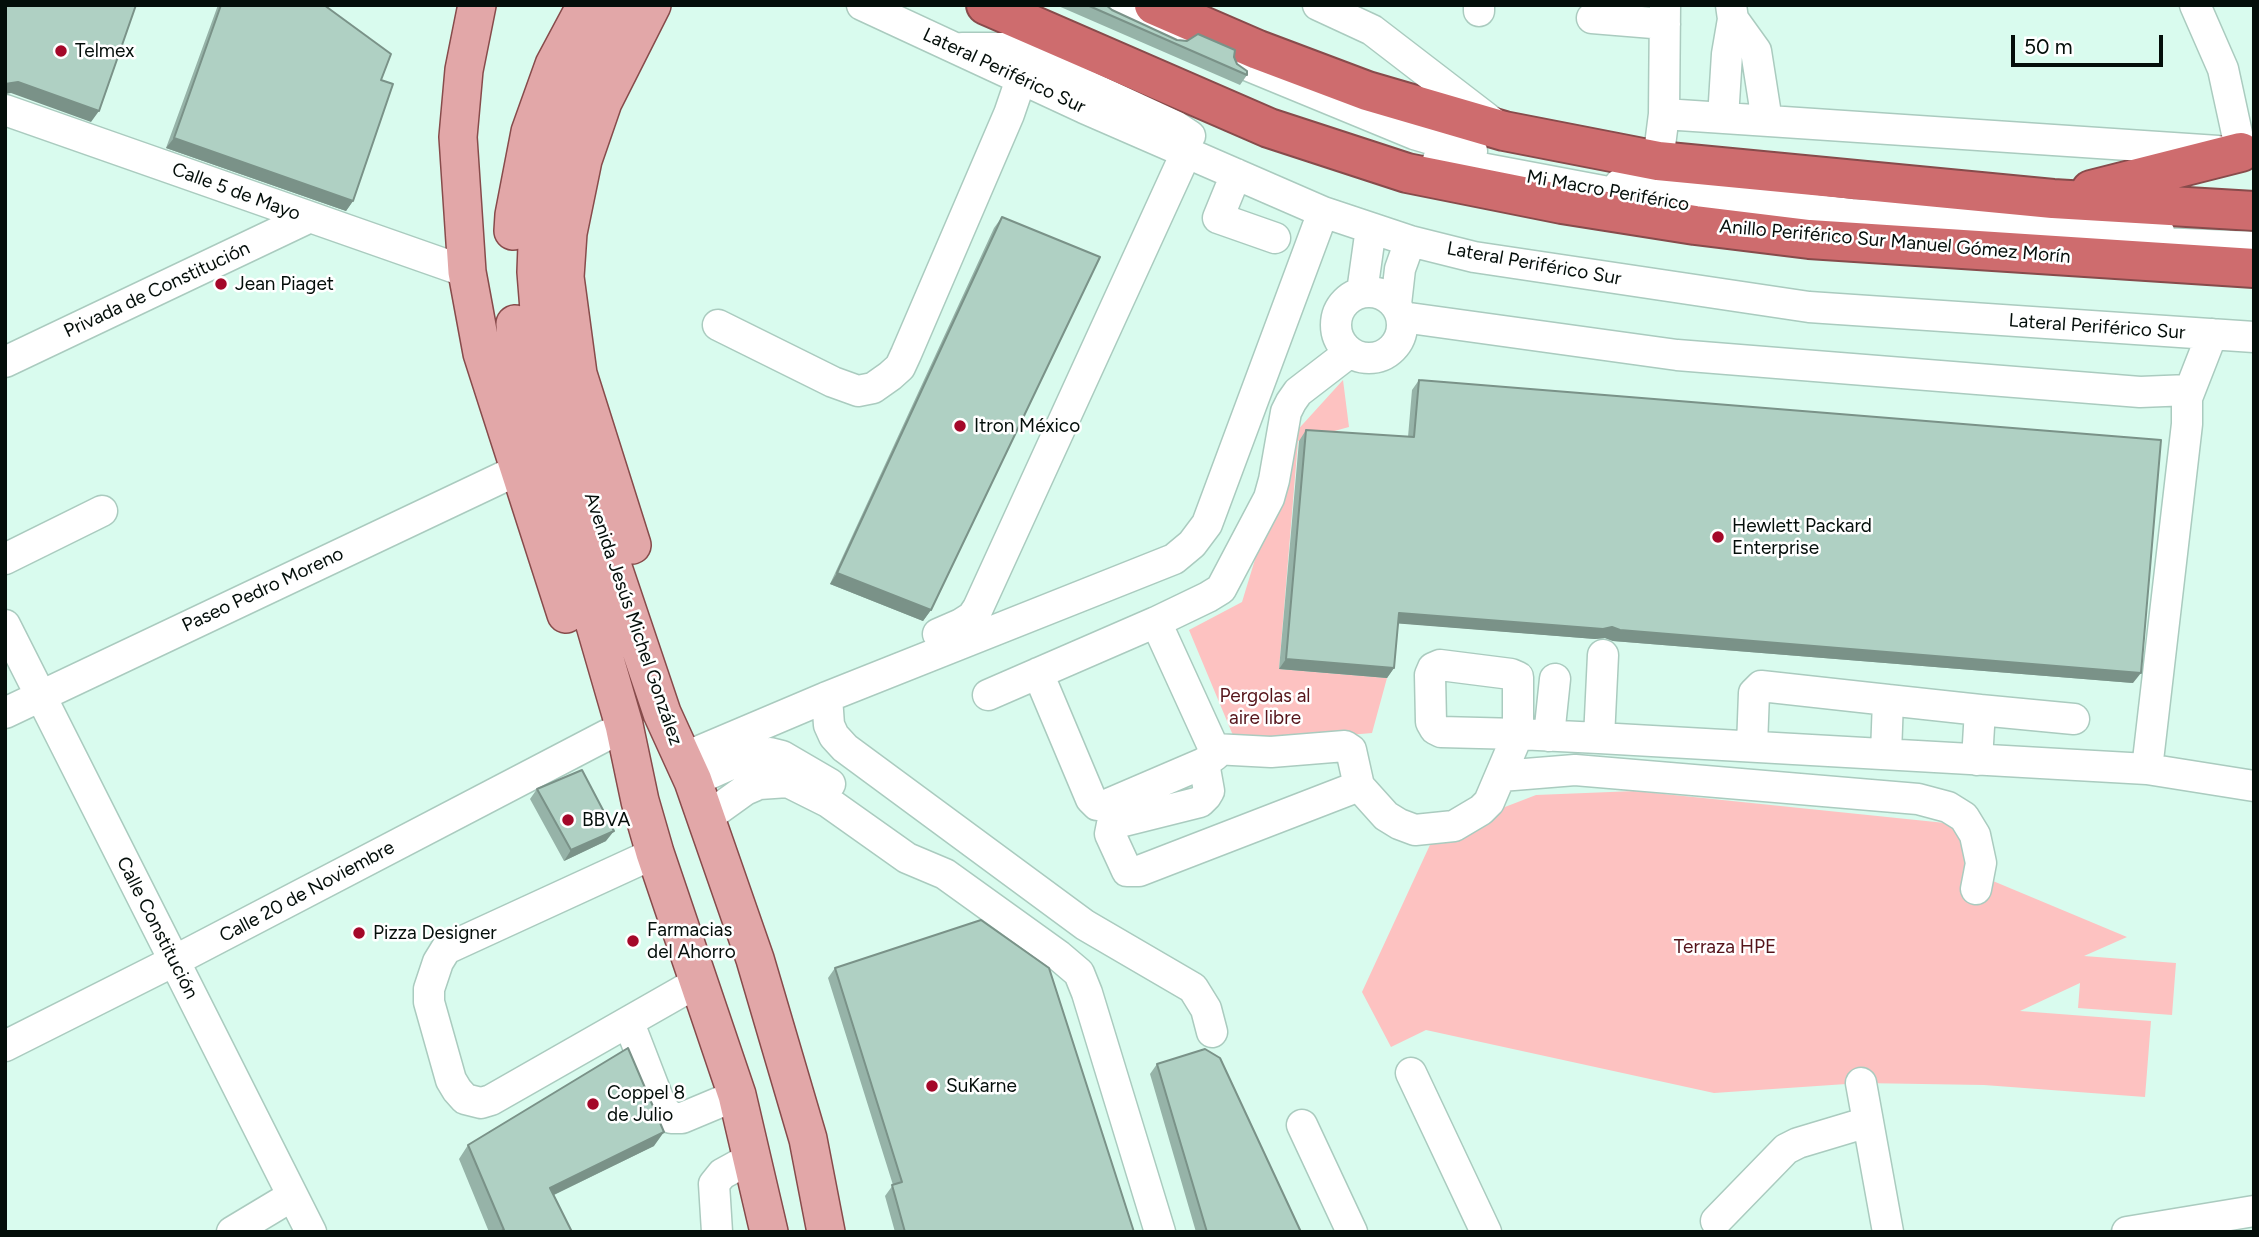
<!DOCTYPE html>
<html>
<head>
<meta charset="utf-8">
<style>
  body { margin:0 }
  #map { position:relative; width:2259px; height:1237px; overflow:hidden; background:#d9fbee; font-family:Figtree,sans-serif }
  canvas { display:block }
  .frame { position:absolute; inset:0; border:7px solid #040e0a; pointer-events:none }
  .scale { position:absolute; left:2011px; top:35px; width:152px; height:32px; box-sizing:border-box; border:4px solid #040e0a; border-top:0; padding-left:9px; font-size:21px; line-height:24px; white-space:nowrap; color:#040e0a; -webkit-text-stroke:5px #fff; paint-order:stroke }
</style>
</head>
<body>
<div id="map">
<canvas width="2259" height="1237"></canvas>
<div class="frame"></div>
<div class="scale">50 m</div>
</div>
<script>
const g = document.querySelector('canvas').getContext('2d');
g.lineJoin = 'round';
function fill(path, color) { g.fillStyle = color; g.fill(path, 'evenodd'); }
const shape = rows => new Path2D(rows.map(r => 'M' + r).join(''));
function trace(path, color, width, dash) { g.strokeStyle = color; g.lineWidth = width; g.lineCap = dash ? 'butt' : 'round'; g.setLineDash(dash || []); g.stroke(path); }
function drawText(font, color, halo, rows, align = 'center') {
  g.font = font + ' Figtree,sans-serif'; g.lineWidth = 5; g.setLineDash([]); g.textBaseline = 'middle'; g.strokeStyle = halo; g.fillStyle = color; for (const [text, x, y, turn = 0] of rows) {
    g.save(); g.translate(x, y); g.rotate((+turn || 0) * Math.PI / 180); g.textAlign = isNaN(turn) ? turn : align; if (halo) g.strokeText(text, 0, 0); g.fillText(text, 0, 0); g.restore();
  }
}
const green = shape([
  [1343,380,1349,427,1298,441,1279,669,1387,678,1372,733,1237,745,1189,630,1242,602,1293,435],
  [1635,791,1955,824,1981,876,2127,937,2084,956,2176,963,2172,1015,2078,1008,2080,983,2020,1011,2151,1021,2145,1097,1984,1085,1861,1083,1714,1093,1426,1030,1391,1047,1362,992,1435,834,1536,795]
]);
const minor = shape([
  [862,5,1084,108,1323,212,1410,241,1474,257,1809,307,2254,337],
  [1112,5,1177,34],
  [1318,5,1372,30,1493,123],
  [2195,5,2223,69,2241,152],
  [1479,11,1479,5],
  [1592,18,1665,24],
  [1733,19,1756,51,1767,121],
  [962,48,1006,48,1175,126,1190,136],
  [1244,64,1414,134,1472,151],
  [5,110,467,272],
  [1664,114,2218,151],
  [1723,118,1727,54,1733,19,1731,5],
  [1438,160,1640,198],
  [1658,161,1664,114,1665,5],
  [1236,174,1218,218,1275,238],
  [1620,184,1658,192,1851,214,2159,232],
  [2136,242,2254,247],
  '1336 325a33 33 0 1 1 66 0a33 33 0 1 1-66 0Z',
  [1362,292,1371,228],
  [1396,304,1400,269,1410,241],
  [1402,317,1677,355,2140,392,2189,390],
  [718,325,833,382,858,391,873,388,890,376,900,367,906,354,1009,114,1021,79],
  [5,362,308,218],
  [5,559,102,511],
  [5,625,311,1232],
  [938,634,961,624,972,617,978,608,1186,153],
  [1038,673,1091,799,1097,805,1106,805,1204,763,1215,755,1214,749,1156,622],
  [988,695,1156,622,1208,597,1221,589,1269,498,1274,480,1286,412,1291,402,1298,392,1350,352],
  [827,697,829,725,834,736,845,748,1085,925,1193,988,1206,1009,1212,1032],
  [1888,700,1980,710,1977,760],
  [1980,710,2074,719],
  [5,713,520,469],
  [1549,736,1555,679],
  [1599,738,1603,655],
  [1752,746,1754,693,1761,686,1888,700,1886,754],
  [690,755,827,697,1174,559,1192,544,1207,524,1323,212],
  [1204,763,1209,791,1206,796,1200,802,1112,824,1110,834,1127,871,1139,871,1359,786,1351,750,1345,746,1271,752,1214,749],
  [2147,769,2187,424,2187,398,2212,334],
  [1501,776,1575,770,1918,799,1948,807,1964,817,1975,835,1981,863,1976,889],
  [693,781,729,765,770,753,782,756,830,784],
  [1359,786,1386,816,1399,824,1415,830,1454,826,1481,810,1489,802,1518,734,1518,677,1511,674,1440,665,1433,668,1430,675,1431,722,1435,729,1441,732,1518,734,1599,738,2147,769,2254,786],
  [706,818,745,790,759,784,788,782,828,802,907,858,945,874,1059,956,1079,973,1087,993,1160,1232],
  [655,853,446,949,438,962,429,989,429,1002,451,1080,457,1090,465,1099,481,1103,491,1100,698,982],
  [629,1023,661,1106,671,1118,682,1118,737,1095],
  [5,1046,174,961,607,735],
  [1411,1073,1486,1232],
  [1861,1083,1888,1232],
  [1302,1125,1352,1232],
  [1716,1221,1786,1149,1798,1143,1868,1122],
  [232,1232,292,1196],
  [717,1232,714,1184,722,1174,753,1157],
  [2127,1232,2254,1211]
]);
const major = shape([
  [477,5,464,70,458,137,467,272,482,353,566,614],
  [617,5,577,85,555,145,538,218,536,272,541,335,555,395,662,713,693,781,755,959,808,1139,826,1232],
  [513,231,514,215,530,132,554,65,586,5],
  [515,324,516,340,530,401,624,725,640,801,655,853,737,1095,769,1232],
  [632,545,578,374,565,277,568,233,583,160,603,102,652,5]
]);
const highway = shape([
  [986,5,1269,128,1407,173,1562,204,1695,225,1809,239,2254,268],
  [1154,5,1258,50,1367,91,1504,131,1658,161,2053,199,2254,211],
  [2091,190,2241,152]
]);
const wall = shape([
  [218,5,324,5,381,80,353,201,346,211,166,148],
  [1056,5,1106,5,1112,10,1177,40,1234,57,1237,64,1247,75,1240,85],
  [1002,217,931,610,923,621,830,584,994,228],
  [1419,380,2133,683,1613,641,1605,638,1595,639,1398,623,1394,668,1387,678,1279,669,1299,441,1306,430,1408,437,1412,390],
  [537,789,606,841,564,861,530,799],
  [835,968,1134,1232,895,1232,885,1196,893,1185,828,978],
  [1157,1064,1301,1232,1196,1232,1150,1074],
  [468,1145,654,1146,554,1195,572,1232,489,1232,459,1159]
]);
const shadedWall = shape([
  [18,82,99,111,91,122,11,93,5,94,5,84],
  [174,138,353,201,346,211,166,148],
  [837,573,931,610,923,621,830,584],
  [1399,613,1612,627,2141,673,2133,683,1613,641,1605,638,1595,639,1392,623],
  [1286,659,1394,668,1387,678,1279,669],
  [614,831,606,841,564,861,571,850],
  [664,1132,654,1146,541,1201,550,1188]
]);
const building = shape([
  [5,5,136,5,99,111,18,82,5,84,5,5],
  [221,5,324,5,391,54,381,80,393,84,353,201,174,138,221,5],
  [1087,5,1106,5,1112,10,1177,40,1187,41,1198,34,1235,50,1234,57,1237,64,1247,71,1247,75,1087,5],
  [1002,217,1100,257,931,610,837,573,1002,217],
  [1419,380,2161,440,2141,673,1620,630,1612,627,1603,629,1399,613,1394,668,1286,659,1306,430,1414,437,1419,380],
  [582,770,614,831,571,850,537,789,582,770],
  [981,920,1049,968,1134,1232,905,1232,892,1185,902,1182,835,968,981,920],
  [628,1048,664,1132,550,1188,572,1232,499,1232,504,1230,468,1145,628,1048],
  [1205,1049,1220,1058,1301,1232,1207,1232,1157,1064,1205,1049]
]);
const markers = [
  [61,51,7,"#a40829"],
  [221,284,7,"#a40829"],
  [960,426,7,"#a40829"],
  [1718,537,7,"#a40829"],
  [568,820,7,"#a40829"],
  [359,933,7,"#a40829"],
  [633,941,7,"#a40829"],
  [932,1086,7,"#a40829"],
  [593,1104,7,"#a40829"]
];
const poiNames = [
  ["Telmex",75,51],
  ["Jean Piaget",235,284],
  ["Itron México",974,426],
  ["Hewlett Packard",1732,526],
  ["Enterprise",1732,548],
  ["BBVA",582,820],
  ["Farmacias",647,930],
  ["del Ahorro",647,952],
  ["Pizza Designer",373,933],
  ["SuKarne",946,1086],
  ["Coppel 8",607,1093],
  ["de Julio",607,1115]
];
const streetNames = [
  ["Lateral Periférico Sur",1004,71,25],
  ["Mi Macro Periférico",1608,191,10],
  ["Calle 5 de Mayo",236,192,20],
  ["Anillo Periférico Sur Manuel Gómez Morín",1895,242,5],
  ["Lateral Periférico Sur",1534,264,10],
  ["Privada de Constitución",157,290,-25],
  ["Lateral Periférico Sur",2097,327,4],
  ["Paseo Pedro Moreno",263,590,-25],
  ["Avenida Jesús Michel González",633,619,71],
  ["Calle 20 de Noviembre",307,892,-28],
  ["Calle Constitución",157,928,63]
];
const parkNames = [
  ["Pergolas al",1265,696],
  ["aire libre",1265,718],
  ["Terraza HPE",1725,947]
];
fill(green, '#fdc2c1');
trace(minor, '#aacbbf', 33);
trace(major, '#874b4b', 40);
trace(highway, '#874b4b', 42);
trace(minor, '#fff', 30);
trace(major, '#e2a7a8', 37);
trace(highway, '#ce6c6e', 38);
fill(wall, '#96b3a8');
fill(shadedWall, '#7a9288');
fill(building, '#afd0c3');
trace(building, '#7a9288', 2);
for (const [x, y, r, color] of markers) { const dot = new Path2D(); dot.arc(x, y, r, 0, 2 * Math.PI); g.fillStyle = color; g.fill(dot); trace(dot, '#fff', 2.5); }
drawText('19px', '#040e0a', '#fff', poiNames, 'left');
drawText('19px', '#040e0a', '#fff', streetNames);
drawText('19px', '#55141a', '#fff', parkNames);
</script>
</body>
</html>
